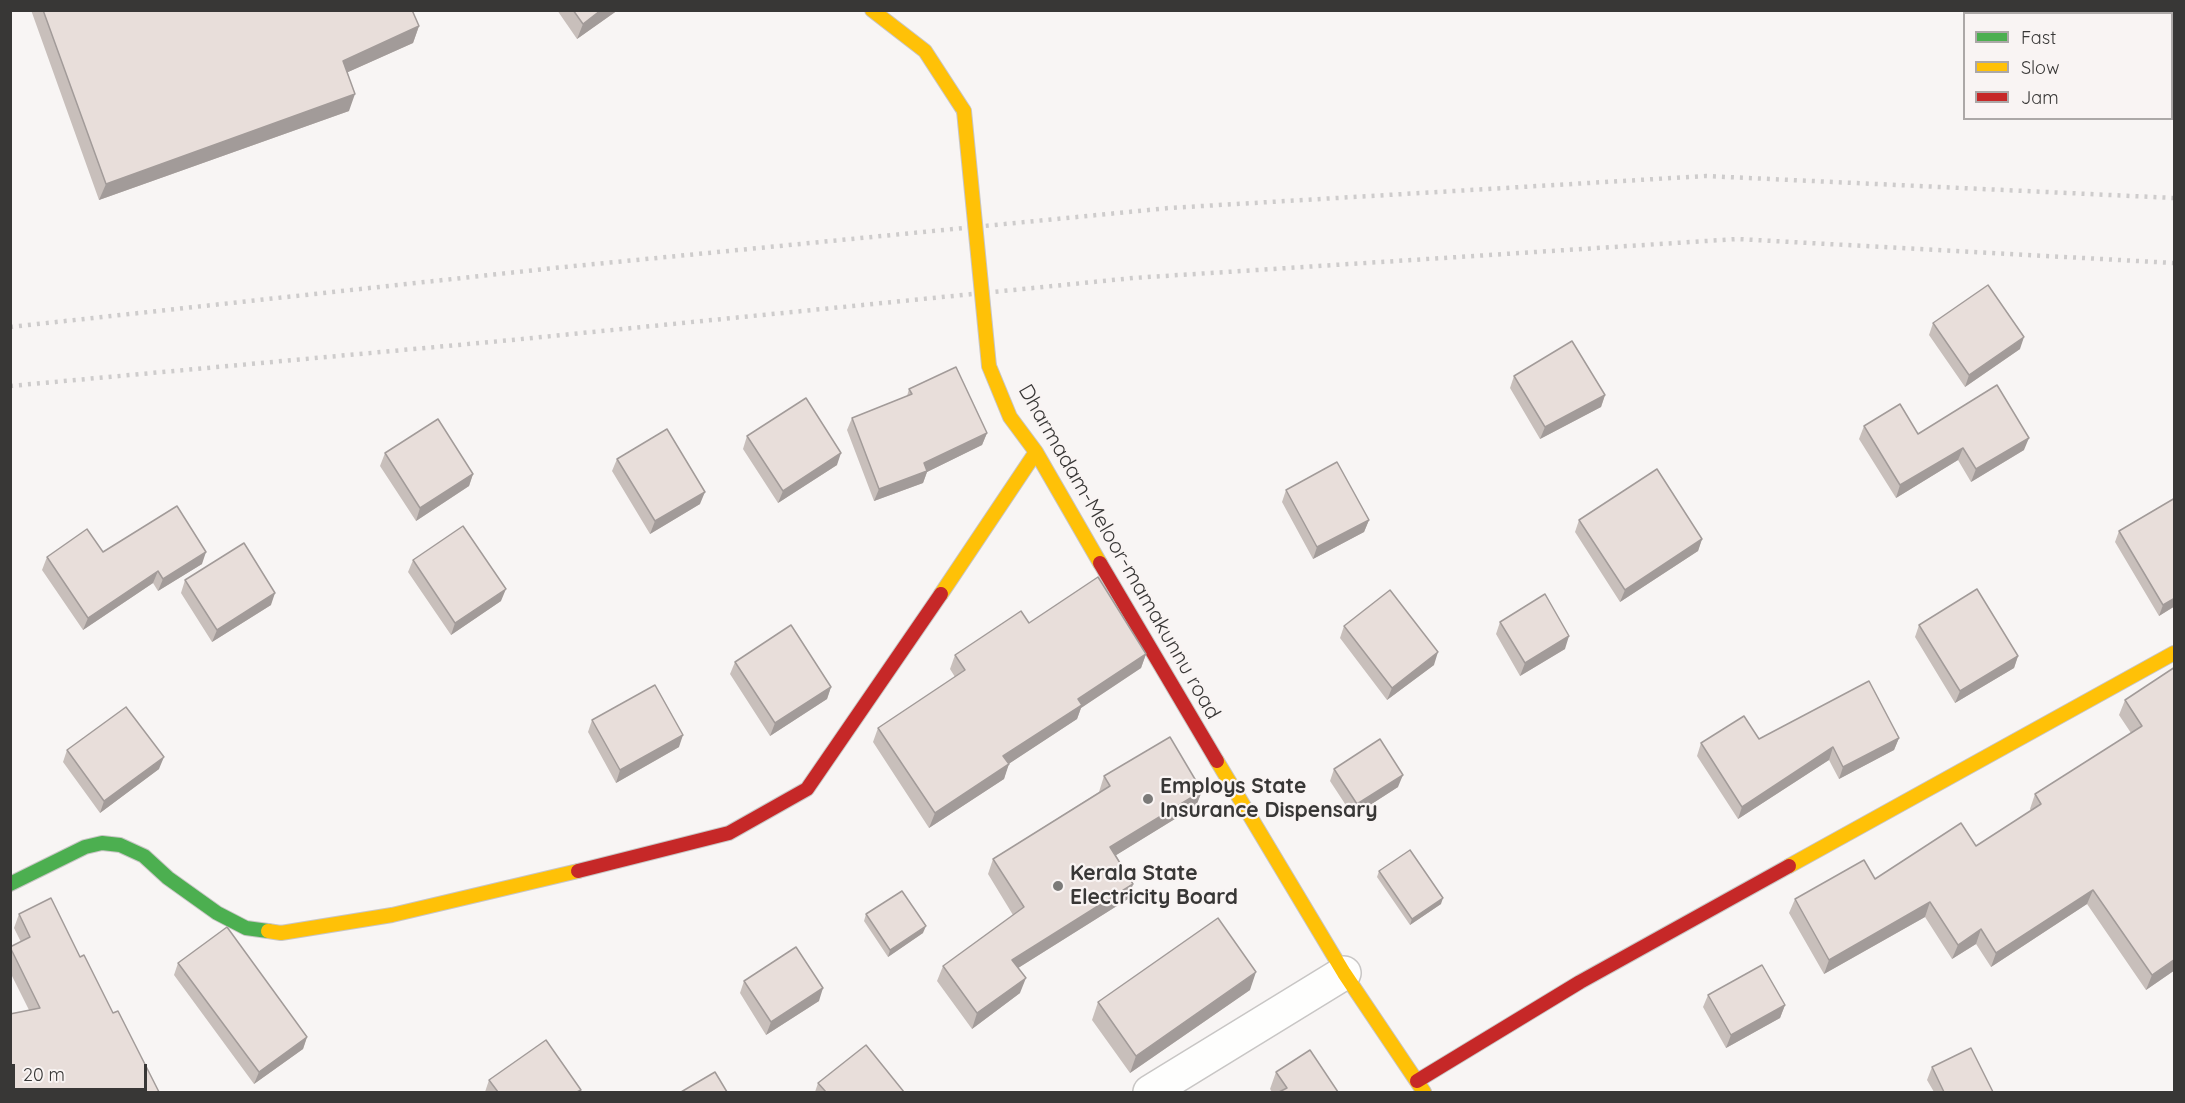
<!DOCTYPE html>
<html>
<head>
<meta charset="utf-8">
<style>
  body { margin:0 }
  #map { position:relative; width:2185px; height:1103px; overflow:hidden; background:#f8f5f4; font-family:Quicksand,sans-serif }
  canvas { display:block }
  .frame { position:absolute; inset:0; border:12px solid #383736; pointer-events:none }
  .legend { position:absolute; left:1963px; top:12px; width:210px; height:108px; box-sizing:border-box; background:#f9f4f3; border:2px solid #aca8a7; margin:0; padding:8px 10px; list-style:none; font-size:18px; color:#383736 }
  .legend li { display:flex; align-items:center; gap:12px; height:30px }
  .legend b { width:30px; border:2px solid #aca8a7 }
  .scale { position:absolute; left:12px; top:1064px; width:135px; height:27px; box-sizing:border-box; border:3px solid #383736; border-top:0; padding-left:8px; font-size:18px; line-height:21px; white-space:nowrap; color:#383736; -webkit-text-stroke:4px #f9f4f3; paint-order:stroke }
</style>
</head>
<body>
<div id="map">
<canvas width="2185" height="1103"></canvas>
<div class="frame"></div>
<ul class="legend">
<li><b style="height:8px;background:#4caf50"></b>Fast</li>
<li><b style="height:8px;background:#ffc107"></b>Slow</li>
<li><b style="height:8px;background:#c62828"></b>Jam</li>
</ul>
<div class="scale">20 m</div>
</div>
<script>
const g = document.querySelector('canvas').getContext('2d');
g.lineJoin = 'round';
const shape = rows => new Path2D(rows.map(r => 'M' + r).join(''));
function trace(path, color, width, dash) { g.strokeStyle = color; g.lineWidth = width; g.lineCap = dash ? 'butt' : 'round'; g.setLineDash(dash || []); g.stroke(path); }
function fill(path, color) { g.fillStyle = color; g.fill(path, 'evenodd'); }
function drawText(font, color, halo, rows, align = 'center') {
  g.font = font + ' Quicksand,sans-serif'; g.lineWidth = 4.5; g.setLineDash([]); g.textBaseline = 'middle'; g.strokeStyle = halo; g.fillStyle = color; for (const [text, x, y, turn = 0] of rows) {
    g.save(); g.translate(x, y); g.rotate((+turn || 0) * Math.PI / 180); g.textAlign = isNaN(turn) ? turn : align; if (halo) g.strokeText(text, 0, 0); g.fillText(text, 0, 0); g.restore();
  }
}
const street = shape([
  [1150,1092,1344,973]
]);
const fast = shape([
  [10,884,85,847,102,843,120,845,144,856,168,878,217,913,246,928,268,931]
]);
const slow = shape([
  [872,10,925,51,964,111],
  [989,366,1010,417,1036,452,1100,563],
  [941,594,1036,452],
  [1217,761,1344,973,1424,1092],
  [1789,866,2174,653],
  [268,931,281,933,392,915,578,871]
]);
const jam = shape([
  [1100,563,1217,761],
  [578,871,729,833,807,789,941,594],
  [1417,1081,1580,982,1789,866]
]);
const rail = shape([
  [10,327,554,268,1169,208,1706,176,2174,198],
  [10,386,512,340,1133,278,1737,239,2174,263]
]);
const slowBridge = shape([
  [964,111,989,366]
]);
const wall = shape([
  [31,10,412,10,419,26,413,43,348,72,349,111,99,200],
  [557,10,618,10,577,39],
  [1933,323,2020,349,1965,387,1929,335],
  [1514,376,1605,395,1601,407,1540,439,1510,388],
  [909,389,987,433,982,445,927,472,923,483,874,501,847,430,852,418,907,396],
  [1864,426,1918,434,2024,450,1971,482,1958,460,1896,498,1859,439],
  [747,436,837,465,778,503,743,449],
  [385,453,473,474,469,486,416,521,380,466],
  [617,459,700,504,650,534,612,471],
  [1286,490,1369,520,1364,532,1313,559,1282,502],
  [1579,520,1702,539,1698,551,1620,602,1575,532],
  [2119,531,2175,606,2159,616,2115,542],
  [103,552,202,564,158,591,153,583,83,630,42,570,47,557],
  [413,560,501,601,451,635,408,572],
  [185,580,271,605,212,642,181,593],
  [1500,622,1565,649,1520,676,1496,634],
  [1029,623,1146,654,1141,668,1081,708,1077,719,1008,764,1004,779,929,828,873,742,878,728,955,677,950,669,955,655],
  [1919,625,2018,656,2014,668,1955,703,1915,637],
  [1344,626,1434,665,1387,700,1340,638],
  [735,662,831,687,827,699,770,736,730,674],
  [2175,667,2175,970,2146,990,2087,904,1991,967,1976,944,1952,959,1925,917,1824,974,1789,913,1795,899,1875,879,1976,846,2031,811,2030,809,2035,794,2131,733,2119,715,2125,700],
  [592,720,679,747,616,783,588,732],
  [1899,738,1894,750,1839,779,1829,760,1738,819,1697,756,1701,743,1759,739],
  [67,750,159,769,100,813,63,762],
  [1334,769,1398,787,1353,816,1330,781],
  [1104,776,1202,791,1196,806,1116,855,1133,884,1128,899,1018,968,1020,993,972,1029,937,981,943,966,1013,915,988,874,993,859,1099,792],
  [1379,871,1441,904,1410,925,1377,877],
  [19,914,80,957,159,1092,29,1010,10,972,10,947,21,942,14,928],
  [866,914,923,933,888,957,864,921],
  [178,963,307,1037,303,1049,254,1084,174,975],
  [744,981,819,1001,766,1035,740,993],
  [1250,990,1130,1073,1092,1020,1098,1002],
  [1708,995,1785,1005,1780,1018,1726,1048,1703,1007],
  [1932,1067,1993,1092,1934,1092,1927,1080],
  [1276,1072,1338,1092,1272,1092,1270,1089],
  [489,1080,580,1092,485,1092],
  [818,1083,904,1092,815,1092]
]);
const shadedWall = shape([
  [601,10,618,10,577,39,583,24],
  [419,26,413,43,337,77,343,61],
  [355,94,349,111,99,200,106,184],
  [2024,337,2020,349,1965,387,1969,375],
  [1605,395,1601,407,1540,439,1545,427],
  [987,433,982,445,927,472,923,483,874,501,879,489,924,463],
  [2029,438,2024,450,1971,482,1976,469],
  [1963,448,1958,460,1896,498,1900,485],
  [841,453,837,465,778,503,783,491],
  [473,474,469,486,416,521,420,508],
  [705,492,700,504,650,534,655,521],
  [1369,520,1364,532,1313,559,1317,547],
  [1702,539,1698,551,1620,602,1625,590],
  [206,552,202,564,158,591,163,579],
  [158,571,153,583,83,630,88,618],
  [506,589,501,601,451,635,455,623],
  [275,593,271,605,212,642,217,630],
  [2175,598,2175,606,2159,616,2163,605],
  [1569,636,1565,649,1520,676,1525,663],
  [1438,652,1434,665,1387,700,1392,688],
  [1146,654,1141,668,1081,708,1077,719,998,771,1003,756,1078,699],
  [2018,656,2014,668,1955,703,1960,691],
  [831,687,827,699,770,736,775,723],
  [683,735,679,747,616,783,620,770],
  [1899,738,1894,750,1839,779,1843,767],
  [1833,747,1829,760,1738,819,1742,807],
  [164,757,159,769,100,813,104,801],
  [1009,764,1004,779,929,828,935,813],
  [1403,775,1398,787,1353,816,1357,804],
  [1202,791,1196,806,1105,862,1110,847],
  [1133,884,1128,899,1007,975,1012,960],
  [2093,890,2087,904,1991,967,1996,953],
  [1443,898,1441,904,1410,925,1412,919],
  [1930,902,1925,917,1824,974,1829,960],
  [926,926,923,933,888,957,890,950],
  [1981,929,1976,944,1952,959,1958,945],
  [2175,959,2175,970,2146,990,2152,975],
  [1256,972,1250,990,1130,1073,1136,1056],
  [1026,978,1020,993,972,1029,977,1013],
  [823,988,819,1001,766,1035,771,1022],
  [1785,1005,1780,1018,1726,1048,1731,1035],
  [307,1037,303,1049,254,1084,259,1072]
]);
const building = shape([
  [43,10,412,10,419,26,343,61,355,94,106,184,43,10],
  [573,10,601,10,583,24,573,10],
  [1988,285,2024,337,1969,375,1933,323,1988,285],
  [1572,341,1605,395,1545,427,1514,376,1572,341],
  [956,367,987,433,924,463,927,471,879,489,852,418,912,394,909,389,956,367],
  [1997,385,2029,438,1976,469,1963,448,1900,485,1864,426,1900,404,1918,434,1997,385],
  [806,398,841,453,783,491,747,436,806,398],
  [438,419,473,474,420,508,385,453,438,419],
  [667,429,705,492,655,521,617,459,667,429],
  [1337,462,1369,520,1317,547,1286,490,1337,462],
  [1657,469,1702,539,1625,590,1579,520,1657,469],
  [2175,498,2175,598,2163,605,2119,531,2175,498],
  [177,506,206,552,163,579,158,571,88,618,47,557,87,529,103,552,177,506],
  [463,526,506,589,455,623,413,560,463,526],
  [244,543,275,593,217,630,185,580,244,543],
  [1098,577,1146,654,1078,699,1082,705,1003,756,1009,764,935,813,878,728,965,670,955,655,1021,611,1029,623,1098,577],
  [1977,589,2018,656,1960,691,1919,625,1977,589],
  [1390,590,1438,652,1392,688,1344,626,1390,590],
  [1545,594,1569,636,1525,663,1500,622,1545,594],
  [791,625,831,687,775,723,735,662,791,625],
  [2175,667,2175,959,2152,975,2093,890,1996,953,1981,929,1958,945,1930,902,1829,960,1795,899,1864,860,1875,879,1961,823,1976,846,2041,804,2035,794,2142,726,2125,700,2175,667],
  [1869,681,1899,738,1843,767,1833,747,1742,807,1701,743,1744,716,1759,739,1869,681],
  [655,685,683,735,620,770,592,720,655,685],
  [126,707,164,757,104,801,67,750,126,707],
  [1170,737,1202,791,1110,847,1133,884,1012,960,1026,978,977,1013,943,966,1024,907,993,859,1110,786,1104,776,1170,737],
  [1380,739,1403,775,1357,804,1334,769,1380,739],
  [1410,850,1443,898,1412,919,1379,871,1410,850],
  [902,891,926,926,890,950,866,914,902,891],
  [51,898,80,957,84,955,113,1013,118,1011,159,1092,10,1092,10,1014,40,1008,10,947,30,937,19,914,51,898],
  [1218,918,1256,972,1136,1056,1098,1002,1218,918],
  [227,927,307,1037,259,1072,178,963,227,927],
  [796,947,823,988,771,1022,744,981,796,947],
  [1762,965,1785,1005,1731,1035,1708,995,1762,965],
  [546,1040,581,1090,577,1092,498,1092,489,1080,546,1040],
  [866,1045,904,1092,826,1092,818,1083,866,1045],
  [1971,1048,1993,1092,1944,1092,1932,1067,1971,1048],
  [1310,1050,1338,1092,1279,1092,1287,1088,1276,1072,1310,1050],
  [715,1072,727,1092,681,1092,715,1072]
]);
const markers = [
  [1148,799,6,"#7b7a78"],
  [1058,886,6,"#7b7a78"]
];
const streetNames = [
  ["Dharmadam-Meloor-mamakunnu road",1119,552,60]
];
const poiNames = [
  ["Employs State",1160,787],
  ["Insurance Dispensary",1160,811],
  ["Kerala State",1070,874],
  ["Electricity Board",1070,898]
];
trace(street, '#c8c6c5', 36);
trace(fast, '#c8c6c5', 16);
trace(slow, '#c8c6c5', 16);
trace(jam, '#c8c6c5', 16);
trace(street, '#fefefd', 33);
trace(fast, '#4caf50', 14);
trace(slow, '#ffc107', 14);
trace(jam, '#c62828', 14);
trace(rail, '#cecccc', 4.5, [3, 6]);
trace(slowBridge, '#c8c6c5', 16, []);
trace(slowBridge, '#ffc107', 14);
fill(wall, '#c8bfbb');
fill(shadedWall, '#a29b99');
fill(building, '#e8deda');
trace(building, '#a29b99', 1.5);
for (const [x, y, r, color] of markers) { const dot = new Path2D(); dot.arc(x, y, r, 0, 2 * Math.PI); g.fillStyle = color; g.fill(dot); trace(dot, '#f9f4f3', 2); }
drawText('21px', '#383736', '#f9f4f3', streetNames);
drawText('bold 21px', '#383736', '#f9f4f3', poiNames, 'left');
</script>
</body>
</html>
